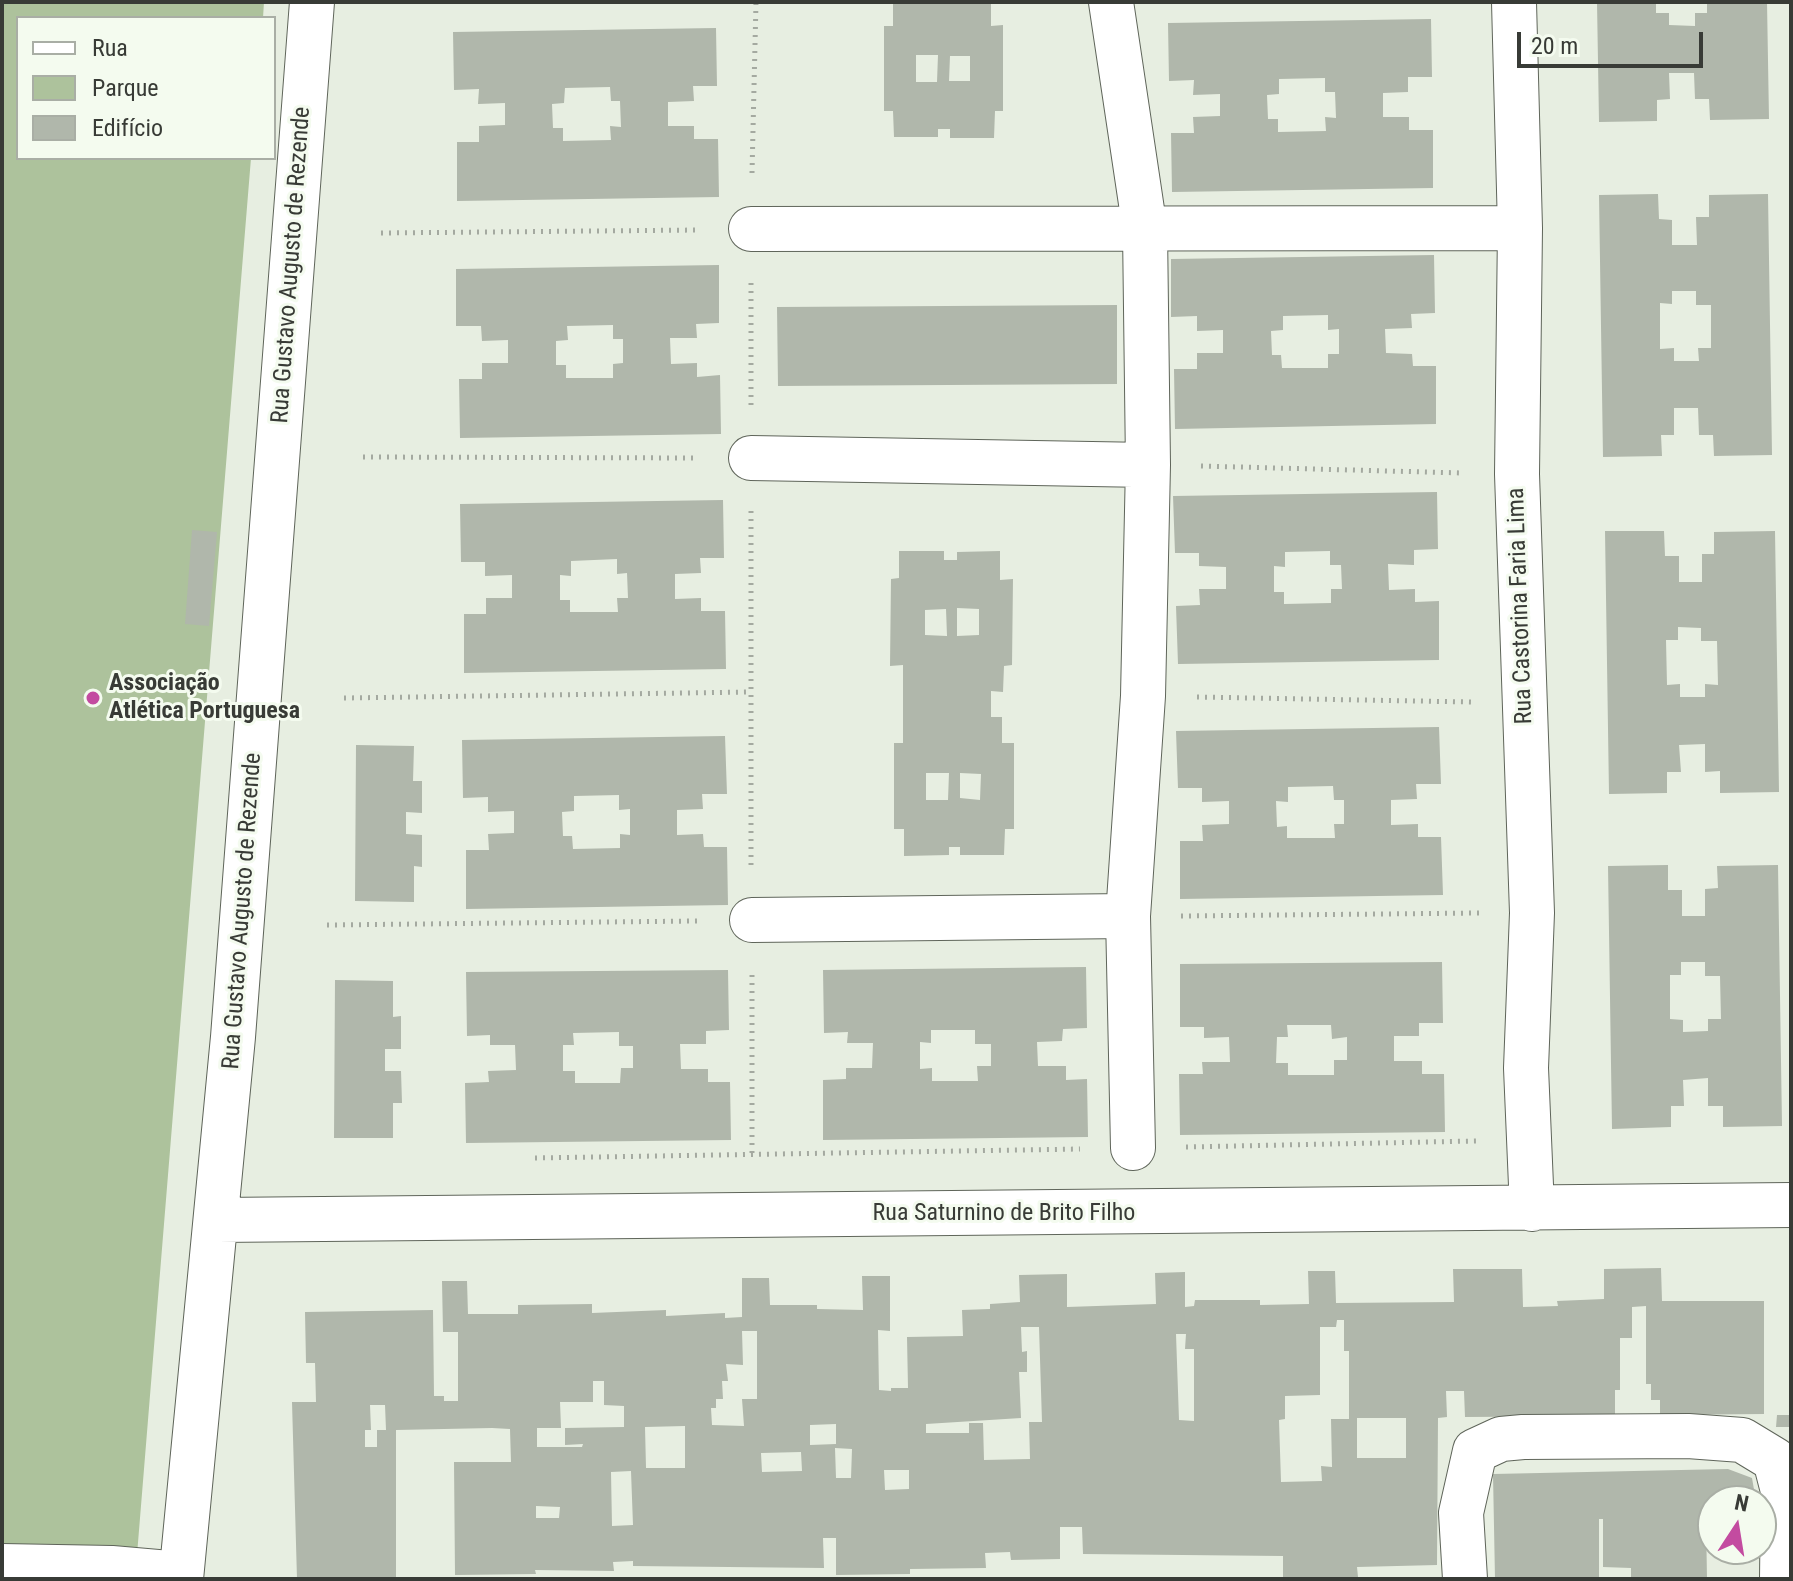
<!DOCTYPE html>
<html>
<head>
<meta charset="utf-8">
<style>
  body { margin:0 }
  #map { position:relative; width:1793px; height:1581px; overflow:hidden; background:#e7eee1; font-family:"Roboto Condensed",sans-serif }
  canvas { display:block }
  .frame { position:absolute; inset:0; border:4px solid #383b36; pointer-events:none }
  .legend { position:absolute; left:16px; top:16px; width:260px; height:144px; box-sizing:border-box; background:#f4fbef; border:2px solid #a9aea5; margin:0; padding:10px 14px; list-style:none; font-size:24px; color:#383b36 }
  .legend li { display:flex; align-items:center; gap:16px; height:40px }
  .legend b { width:40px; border:2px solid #a9aea5 }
  .north { position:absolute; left:1697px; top:1485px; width:80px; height:80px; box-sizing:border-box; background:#f4fbef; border:2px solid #a9aea5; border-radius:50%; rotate:12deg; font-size:22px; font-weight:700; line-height:32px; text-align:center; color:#383b36 }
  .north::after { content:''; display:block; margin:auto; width:28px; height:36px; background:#c34ba0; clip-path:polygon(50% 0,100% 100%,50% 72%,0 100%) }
  .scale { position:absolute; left:1517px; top:32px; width:186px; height:36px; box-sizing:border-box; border:4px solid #383b36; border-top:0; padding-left:10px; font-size:24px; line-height:28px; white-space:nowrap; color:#383b36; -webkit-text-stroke:6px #f4fbef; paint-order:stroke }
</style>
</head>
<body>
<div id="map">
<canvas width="1793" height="1581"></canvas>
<div class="frame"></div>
<ul class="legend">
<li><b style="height:10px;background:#fff"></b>Rua</li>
<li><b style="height:22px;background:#adc29c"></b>Parque</li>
<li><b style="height:22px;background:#b0b7ab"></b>Edifício</li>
</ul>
<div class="north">N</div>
<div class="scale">20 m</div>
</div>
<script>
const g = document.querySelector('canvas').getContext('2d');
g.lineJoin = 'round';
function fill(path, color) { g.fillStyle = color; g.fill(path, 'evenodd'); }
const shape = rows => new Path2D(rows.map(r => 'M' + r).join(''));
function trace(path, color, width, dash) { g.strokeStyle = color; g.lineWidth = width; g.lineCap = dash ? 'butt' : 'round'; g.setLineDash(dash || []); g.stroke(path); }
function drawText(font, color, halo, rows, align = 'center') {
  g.font = font + ' "Roboto Condensed",sans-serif'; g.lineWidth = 6; g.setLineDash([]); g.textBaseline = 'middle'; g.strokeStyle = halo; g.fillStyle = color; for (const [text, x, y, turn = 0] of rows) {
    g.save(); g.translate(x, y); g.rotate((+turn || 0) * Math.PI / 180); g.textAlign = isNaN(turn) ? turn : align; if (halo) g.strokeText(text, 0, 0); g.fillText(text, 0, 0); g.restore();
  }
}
const green = shape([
  [2,2,264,2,263,18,18,18,18,158,251,158,135,1579,2,1579]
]);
const building = shape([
  [893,2,991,2,991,26,1003,25,1003,111,995,111,994,138,950,138,950,129,938,129,938,137,894,137,893,111,884,111,884,26,893,26],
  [916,55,938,55,937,82,916,82],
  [950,56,970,56,970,81,949,81],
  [1597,2,1656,2,1656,13,1669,13,1669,25,1695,26,1695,13,1707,13,1707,2,1767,2,1769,119,1710,120,1709,99,1695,99,1694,73,1669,73,1670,99,1657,100,1657,121,1599,122],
  [1431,19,1432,77,1408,77,1408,92,1383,93,1383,117,1409,117,1409,130,1433,130,1433,188,1172,192,1171,133,1194,133,1193,117,1220,116,1220,94,1193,95,1194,80,1169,81,1168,23],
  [1325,78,1325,92,1335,92,1336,118,1325,117,1326,131,1278,132,1278,119,1268,119,1267,95,1279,94,1279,79],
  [716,28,717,86,693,86,694,101,668,102,668,126,694,126,694,139,718,139,719,197,457,201,457,142,479,142,479,126,505,125,505,103,478,104,479,89,454,90,453,32],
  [610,87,611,101,620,101,621,127,610,126,611,140,563,141,563,128,553,128,552,104,564,103,565,88],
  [1658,194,1659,219,1672,220,1672,245,1697,245,1696,217,1709,217,1709,195,1768,194,1772,455,1714,456,1713,435,1699,435,1698,408,1674,408,1674,435,1661,435,1662,456,1603,457,1599,195],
  [1672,291,1696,291,1696,305,1711,305,1711,348,1698,348,1699,361,1674,361,1674,348,1660,349,1660,303,1672,304],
  [1434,255,1435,313,1411,314,1412,328,1385,329,1386,353,1412,354,1413,366,1436,366,1436,424,1175,429,1174,369,1197,369,1197,353,1223,353,1223,330,1197,331,1197,316,1171,317,1171,259],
  [1328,315,1328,330,1339,329,1339,354,1328,354,1328,368,1282,368,1281,355,1272,355,1271,331,1283,330,1283,316],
  [719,265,719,323,696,324,697,338,670,338,671,364,697,363,697,377,720,375,721,434,460,438,459,379,482,379,482,363,508,363,508,340,482,341,481,326,456,326,456,269],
  [613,325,613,339,623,339,623,363,613,364,613,378,566,378,566,365,556,365,556,341,568,340,567,326],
  [1117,305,1117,384,778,386,777,307],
  [1437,492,1438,549,1414,550,1414,565,1388,564,1389,590,1415,589,1415,602,1439,601,1439,660,1178,664,1176,606,1200,605,1199,589,1226,589,1226,567,1199,566,1199,553,1175,553,1173,496],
  [1330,551,1330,565,1341,565,1342,589,1331,589,1331,603,1284,604,1284,592,1274,592,1274,566,1285,567,1285,552],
  [723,500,724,558,700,558,701,573,675,574,675,599,701,598,701,611,725,611,726,669,464,673,464,614,486,614,486,598,512,598,512,575,485,576,485,562,461,562,460,504],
  [617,559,617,574,627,573,628,598,617,598,618,612,570,612,570,600,560,600,560,575,571,576,571,561],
  [192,530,217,532,209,626,185,624],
  [1605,531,1664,531,1665,556,1679,556,1679,582,1702,582,1702,554,1714,554,1714,532,1775,531,1779,792,1720,793,1720,771,1705,772,1705,744,1679,745,1681,772,1667,772,1667,793,1609,794],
  [1678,627,1701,628,1701,641,1717,641,1718,685,1705,684,1705,697,1680,697,1680,684,1667,685,1666,640,1678,640],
  [899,551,944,551,944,560,957,560,957,552,1000,551,1000,580,1013,579,1012,665,1004,666,1003,692,991,691,991,717,1002,717,1002,743,1014,743,1014,829,1005,829,1004,855,960,855,960,847,949,847,949,855,904,856,904,829,894,829,894,743,903,743,903,665,890,666,891,579,899,578],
  [957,608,979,609,979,635,957,636],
  [946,609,947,636,925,635,925,610],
  [926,773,949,773,948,800,926,800],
  [960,773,981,774,980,800,960,798],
  [1439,727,1441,784,1416,784,1417,799,1391,800,1391,825,1418,824,1418,837,1441,837,1443,895,1180,899,1180,841,1203,841,1202,825,1229,824,1229,801,1202,802,1202,788,1178,788,1176,731],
  [1333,786,1334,800,1344,800,1344,824,1334,824,1335,838,1287,838,1287,826,1277,827,1276,801,1288,802,1288,787],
  [725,736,727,794,702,794,703,809,677,810,677,835,703,834,704,847,727,847,728,905,466,909,466,850,489,850,488,834,514,833,514,811,488,812,488,797,463,798,462,740],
  [619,795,619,810,630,809,630,835,620,834,620,848,573,849,572,836,563,836,562,812,574,811,574,796],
  [356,745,414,746,413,781,422,781,422,813,406,812,406,834,422,835,422,867,414,866,414,902,355,901],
  [1668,865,1668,890,1682,890,1682,916,1705,916,1705,889,1718,888,1717,866,1778,865,1782,1126,1723,1127,1723,1106,1708,1106,1708,1078,1683,1080,1684,1106,1671,1106,1671,1127,1612,1129,1608,866],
  [1681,962,1705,962,1705,976,1720,976,1721,1019,1708,1019,1708,1031,1683,1032,1683,1020,1670,1019,1670,975,1681,975],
  [1442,962,1443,1023,1419,1023,1419,1036,1394,1036,1394,1061,1422,1061,1422,1074,1444,1074,1445,1132,1180,1135,1179,1074,1203,1074,1202,1062,1230,1062,1229,1037,1204,1038,1204,1027,1180,1027,1180,964],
  [1287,1025,1331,1025,1332,1039,1347,1037,1347,1060,1334,1060,1334,1075,1288,1075,1288,1063,1276,1063,1277,1037,1288,1037],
  [1086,967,1087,1028,1063,1029,1062,1041,1037,1042,1038,1066,1066,1066,1066,1080,1087,1079,1088,1137,823,1140,823,1080,846,1079,846,1068,872,1068,873,1043,847,1043,848,1032,824,1033,823,970],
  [931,1030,975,1030,975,1044,991,1044,991,1066,977,1066,978,1081,932,1081,932,1068,920,1069,920,1042,931,1043],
  [728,970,729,1030,706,1031,706,1044,680,1044,681,1069,708,1069,708,1082,730,1082,731,1140,466,1143,465,1083,489,1082,488,1071,516,1070,515,1045,490,1045,490,1035,467,1036,466,972],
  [619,1032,619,1046,633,1046,633,1068,621,1068,620,1083,575,1083,575,1071,563,1071,563,1045,574,1045,573,1033],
  [335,980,393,981,393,1017,401,1016,401,1049,385,1049,385,1071,401,1071,402,1103,393,1103,393,1138,334,1138],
  [1661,1268,1662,1301,1764,1301,1764,1414,1660,1415,1660,1400,1651,1400,1651,1384,1646,1384,1646,1306,1632,1307,1632,1338,1620,1338,1620,1390,1615,1390,1615,1416,1465,1417,1464,1391,1446,1391,1447,1417,1438,1418,1437,1565,1357,1567,1358,1577,1283,1578,1283,1556,1083,1554,1082,1527,1060,1527,1060,1559,1011,1560,1010,1552,985,1553,986,1568,910,1569,910,1574,836,1575,836,1538,823,1538,824,1568,633,1566,633,1561,613,1562,614,1571,535,1570,536,1574,455,1575,454,1462,511,1462,510,1429,492,1428,396,1430,396,1579,297,1579,292,1402,316,1402,315,1363,306,1363,305,1312,433,1310,434,1396,444,1396,444,1401,458,1401,458,1332,443,1332,442,1281,467,1281,468,1314,518,1314,518,1305,592,1304,592,1313,666,1310,666,1316,725,1313,725,1318,742,1317,742,1278,769,1278,770,1305,817,1305,817,1309,863,1310,862,1276,890,1276,890,1331,878,1330,879,1390,891,1391,891,1388,908,1388,907,1337,963,1336,962,1310,990,1309,990,1304,1020,1302,1019,1275,1067,1274,1067,1307,1156,1304,1155,1273,1185,1272,1185,1307,1194,1306,1195,1300,1260,1300,1260,1305,1309,1304,1308,1271,1335,1271,1336,1303,1454,1302,1453,1269,1522,1269,1523,1307,1558,1306,1557,1301,1604,1299,1604,1269],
  [1337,1320,1344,1320,1344,1351,1349,1351,1349,1419,1331,1419,1332,1467,1321,1466,1322,1481,1281,1482,1279,1420,1285,1419,1285,1396,1320,1395,1320,1327,1336,1327],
  [1021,1327,1039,1327,1042,1422,1029,1422,1030,1459,984,1460,983,1423,969,1423,969,1433,926,1433,926,1424,1021,1418,1019,1372,1027,1372,1027,1351,1022,1352],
  [742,1331,757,1331,757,1399,742,1399,744,1426,712,1425,711,1408,716,1408,716,1399,723,1399,722,1381,728,1381,726,1364,743,1365],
  [1176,1334,1186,1334,1185,1349,1194,1349,1194,1421,1179,1420],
  [593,1381,604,1381,604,1405,624,1406,624,1427,565,1428,565,1445,583,1444,582,1447,537,1447,537,1428,561,1428,560,1402,593,1402],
  [370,1405,385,1405,386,1430,377,1430,377,1447,365,1447,365,1430,371,1430],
  [1357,1418,1406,1418,1406,1458,1357,1458],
  [836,1424,836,1444,810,1445,810,1425],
  [685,1426,685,1468,646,1468,645,1427],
  [835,1448,852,1449,851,1478,836,1478],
  [801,1452,802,1471,762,1472,761,1453],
  [884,1470,909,1470,909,1489,885,1490],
  [631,1471,633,1525,612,1526,611,1472],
  [536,1506,560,1507,559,1518,536,1518],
  [1777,1415,1791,1415,1791,1427,1776,1427],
  [1728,1469,1752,1478,1756,1501,1713,1501,1713,1519,1706,1519,1707,1579,1631,1579,1631,1568,1603,1567,1603,1519,1599,1519,1599,1579,1495,1579,1493,1474]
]);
const path = shape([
  [752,173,756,2],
  [381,233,700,230],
  [751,283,751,405],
  [363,457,698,458],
  [1201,466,1463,473],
  [751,511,751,865],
  [1197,697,1471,702],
  [344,698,751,692],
  [1181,916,1479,913],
  [327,925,698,921],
  [752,975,752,1154],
  [1186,1147,1476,1141],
  [535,1158,1080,1149]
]);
const lane = shape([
  [2,1561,112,1563,181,1569]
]);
const street = shape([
  [1111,2,1145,230,1148,465,1143,696,1128,916,1133,1148],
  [1514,2,1520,228,1517,474,1532,913,1526,1068,1532,1209],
  [751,229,1520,228],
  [751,458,1148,465],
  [752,920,1128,916],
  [218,1220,1791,1205],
  [181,1579,233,1037,312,2],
  [1465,1579,1461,1513,1475,1451,1501,1439,1523,1437,1688,1436,1742,1440,1775,1460,1783,1491,1782,1579]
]);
const markers = [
  [93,698,8,"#c34ba0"]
];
const streetNames = [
  ["Rua Gustavo Augusto de Rezende",292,265,-86],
  ["Rua Castorina Faria Lima",1521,606,-92],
  ["Rua Gustavo Augusto de Rezende",243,911,-86],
  ["Rua Saturnino de Brito Filho",1004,1214]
];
const poiNames = [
  ["Associação",109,684],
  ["Atlética Portuguesa",109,712]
];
fill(green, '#adc29c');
fill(building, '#b0b7ab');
trace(lane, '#5f655a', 36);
trace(street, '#5f655a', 46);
trace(path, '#a4a9a0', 5, [2, 6]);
trace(lane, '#fff', 34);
trace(street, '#fff', 44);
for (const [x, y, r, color] of markers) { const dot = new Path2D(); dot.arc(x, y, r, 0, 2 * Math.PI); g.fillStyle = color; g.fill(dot); trace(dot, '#f4fbef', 3); }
drawText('24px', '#383b36', '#f4fbef', streetNames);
drawText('bold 24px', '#383b36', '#f4fbef', poiNames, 'left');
</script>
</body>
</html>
